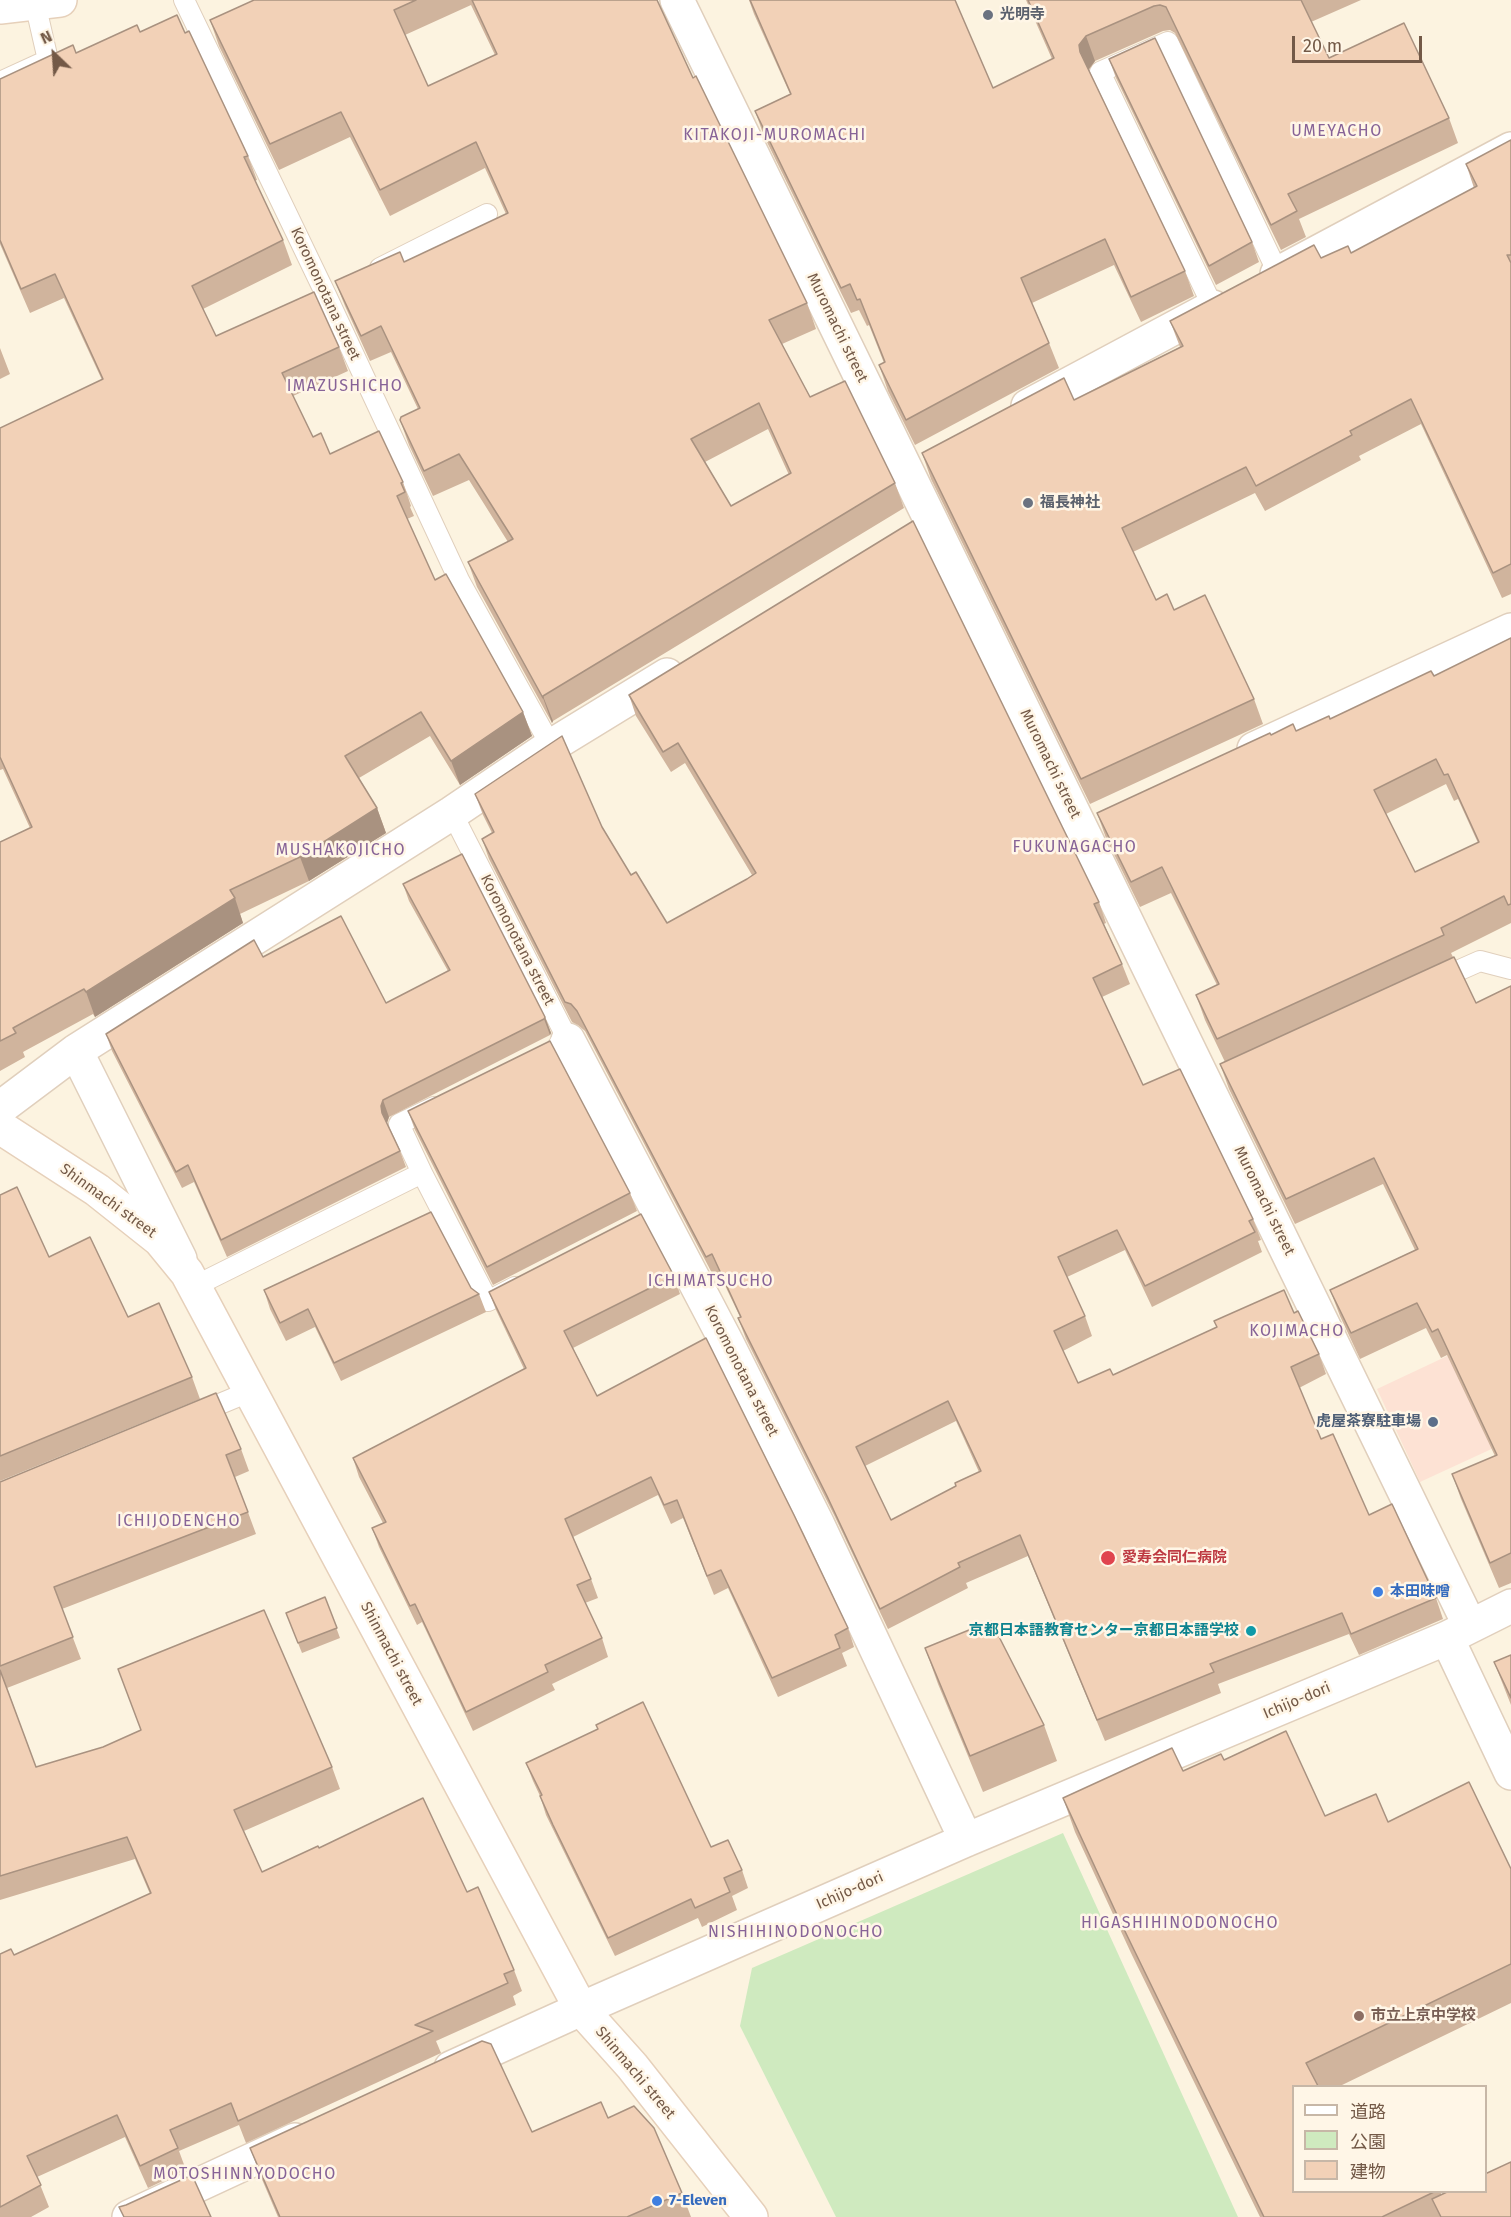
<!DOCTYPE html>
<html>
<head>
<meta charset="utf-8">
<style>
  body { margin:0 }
  #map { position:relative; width:1511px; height:2217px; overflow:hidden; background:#fcf3e0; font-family:"Fira Sans","Noto Sans JP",sans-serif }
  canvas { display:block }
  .legend { position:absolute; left:1292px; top:2085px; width:195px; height:108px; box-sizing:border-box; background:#fff6e7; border:2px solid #c7b7a7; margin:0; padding:8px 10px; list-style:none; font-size:18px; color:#735947 }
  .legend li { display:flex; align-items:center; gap:12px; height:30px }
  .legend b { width:30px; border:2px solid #c7b7a7 }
  .north { position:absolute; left:24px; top:24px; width:60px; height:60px; -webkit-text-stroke:4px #fff6e7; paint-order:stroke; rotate:335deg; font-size:16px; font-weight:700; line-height:24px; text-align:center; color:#735947 }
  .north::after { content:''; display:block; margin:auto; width:21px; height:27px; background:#735947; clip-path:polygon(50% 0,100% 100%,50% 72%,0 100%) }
  .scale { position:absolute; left:1292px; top:36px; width:130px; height:27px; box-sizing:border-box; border:3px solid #735947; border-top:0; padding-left:8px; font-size:18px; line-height:21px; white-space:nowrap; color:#735947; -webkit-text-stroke:4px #fff6e7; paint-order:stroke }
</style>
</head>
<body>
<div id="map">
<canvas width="1511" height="2217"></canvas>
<ul class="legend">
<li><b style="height:8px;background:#fff"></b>道路</li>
<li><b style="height:16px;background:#cfeabf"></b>公園</li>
<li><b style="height:16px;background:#f2d1b7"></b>建物</li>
</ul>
<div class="north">N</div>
<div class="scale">20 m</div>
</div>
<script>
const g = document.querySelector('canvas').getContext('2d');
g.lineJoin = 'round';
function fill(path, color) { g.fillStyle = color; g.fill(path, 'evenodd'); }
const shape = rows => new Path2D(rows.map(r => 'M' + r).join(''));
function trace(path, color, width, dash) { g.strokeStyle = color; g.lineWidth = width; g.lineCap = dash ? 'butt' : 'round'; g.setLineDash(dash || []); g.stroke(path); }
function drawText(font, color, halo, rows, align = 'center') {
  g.font = font + ' "Fira Sans","Noto Sans JP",sans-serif'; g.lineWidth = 5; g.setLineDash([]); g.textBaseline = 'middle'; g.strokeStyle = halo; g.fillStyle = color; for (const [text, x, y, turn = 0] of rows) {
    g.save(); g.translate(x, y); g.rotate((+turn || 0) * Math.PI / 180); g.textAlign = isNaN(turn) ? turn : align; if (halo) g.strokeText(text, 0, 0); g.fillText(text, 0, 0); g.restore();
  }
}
const commercial = shape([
  [1511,1326,1511,1440,1420,1482,1377,1389]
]);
const green = shape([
  [1063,1833,1238,2217,836,2217,740,2026,752,1968]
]);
const lane = shape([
  [184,0,326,295,459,580,551,746],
  [0,82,48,60,35,3],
  [380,268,487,214],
  [1213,307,1100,72,1168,42,1278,273],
  [452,813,568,1040,559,1044],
  [1437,980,1480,961,1511,969],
  [422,1173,488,1301,515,1287],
  [195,1286,422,1173,399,1124,434,1107],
  [198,1413,251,1391]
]);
const street = shape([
  [677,0,1470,1626],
  [1277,274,1511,149],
  [1028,406,1213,307],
  [1254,749,1511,630],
  [568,1040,727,1343,818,1525,966,1840],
  [76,1051,180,1259],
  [0,1108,76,1051,452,813,551,746,667,675],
  [1447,1638,1511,1773],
  [451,2068,581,2009,966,1840,1447,1638,1511,1606],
  [129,2217,295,2140]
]);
const secondary = shape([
  [0,7,60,0],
  [0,1127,97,1190,160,1240,187,1273,581,2009,632,2066,751,2217]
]);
const wall = shape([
  [254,0,657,0,693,78,807,303,816,329,782,344,810,397,895,483,904,508,553,721,552,723,477,587,468,562,508,542,469,480,433,496,409,445,400,420,418,409,391,352,370,361,345,306,335,281,404,262,506,214,485,168,390,216,350,137,279,170,219,46,210,20],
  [471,5,495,55,428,86,405,35],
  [768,429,789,475,731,506,705,462],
  [749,0,955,0,993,88,1052,59,1026,0,1361,0,1311,22,1329,58,1449,118,1458,143,1299,219,1306,237,1281,250,1175,33,1170,30,1163,31,1095,61,1089,70,1185,271,1194,296,1141,322,1114,265,1032,303,1049,343,1059,368,915,445,888,391,879,365,884,363,869,325,867,326,859,310,851,313,764,136,755,111,790,94,754,14],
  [140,32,185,33,248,156,257,180,255,181,283,240,292,265,203,309,216,336,339,347,348,371,293,396,313,437,330,454,403,482,411,506,410,507,414,516,407,519,435,580,523,712,532,736,460,785,430,736,359,778,377,808,386,833,309,881,240,914,243,923,95,1017,93,1014,23,1052,25,1057,0,1071,0,842,30,828,3,769,0,770,0,428,102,380,64,298,30,313,0,244,0,79],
  [1109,59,1252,242,1259,262,1216,285,1116,78],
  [1511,140,1511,594,1502,598,1421,424,1359,456,1361,460,1265,511,1255,493,1133,552,1156,600,1174,610,1254,699,1263,724,1090,804,931,479,922,453,1074,400,1180,347,1170,321,1321,258,1351,253,1474,188,1466,164],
  [0,348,10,374,0,379],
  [1511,638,1511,923,1451,953,1476,1003,1511,986,1511,1583,1499,1588,1461,1499,1452,1474,1495,1456,1447,1355,1441,1358,1426,1328,1360,1359,1340,1316,1330,1290,1415,1250,1383,1184,1295,1224,1229,1089,1220,1064,1225,1062,1205,1020,1196,995,1217,985,1171,893,1140,907,1106,838,1097,813,1271,735,1296,731,1330,719,1434,676],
  [1446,784,1454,801,1458,799,1478,843,1415,872,1386,814],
  [629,695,1099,902,1106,923,1104,924,1122,964,1130,984,1102,997,1143,1085,1253,1219,1261,1240,1258,1241,1262,1252,1152,1307,1125,1250,1067,1277,1085,1316,1092,1336,1063,1351,1078,1383,1113,1375,1294,1313,1319,1354,1326,1374,1299,1388,1321,1439,1369,1515,1436,1598,1443,1619,1359,1655,1349,1634,1218,1684,1221,1693,1105,1741,1028,1556,966,1583,968,1588,888,1629,835,1517,746,1339,738,1318,740,1317,720,1275,714,1277,585,1031,578,1025,572,1022,489,859,482,839,492,833,483,815,475,794,602,827,631,875,667,923,747,879,752,875,685,763,671,772,636,716],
  [956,1421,979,1472,956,1487,891,1520,865,1466],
  [403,884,545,1017,551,1033,550,1035,389,1117,387,1123,400,1151,406,1167,227,1257,194,1182,182,1188,112,1051,106,1034,263,957,386,1003,448,971,409,901],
  [408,1111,630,1193,637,1211,493,1285,415,1130],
  [0,1195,49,1257,128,1317,192,1377,200,1399,0,1481],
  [674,1276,680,1294,573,1348,597,1396,848,1628,854,1647,842,1653,847,1666,778,1697,728,1588,714,1595,683,1518,671,1524,658,1495,573,1537,591,1579,598,1598,585,1603,602,1638,608,1657,552,1684,555,1690,473,1731,422,1622,417,1625,379,1547,372,1528,383,1523,359,1477,353,1458,524,1369,496,1310,489,1292],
  [471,1288,479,1294,486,1312,341,1381,315,1327,286,1341,270,1309,264,1290],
  [241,1449,249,1471,235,1477,256,1534,62,1609,81,1659,7,1688,36,1767,332,1767,340,1789,244,1831,262,1872,319,1848,467,1892,514,1970,522,1991,513,1996,516,2005,436,2041,441,2053,246,2143,239,2125,179,2151,186,2170,148,2188,125,2137,37,2177,49,2207,31,2217,0,2217,0,1954,14,1955,150,1894,135,1859,0,1900,0,1482],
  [325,1597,340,1638,302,1653,286,1613],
  [925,1648,1044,1725,1057,1761,983,1792,938,1684],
  [1511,1655,1511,1705,1494,1662],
  [1224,1760,1325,1816,1388,1822,1511,1869,1511,2003,1340,2086,1293,2086,1293,2192,1441,2192,1441,2194,1511,2217,1260,2217,1131,1953,1075,1832,1063,1798,1183,1771],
  [526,1763,711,1847,742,1870,748,1888,732,1896,737,1910,702,1927,698,1918,615,1956,546,1815,540,1796,533,1781],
  [608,2118,682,2193,691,2217,278,2217,261,2177,250,2148,532,2132]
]);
const shadedWall = shape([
  [1086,36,1095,61,1088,70,1080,52,1079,45],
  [543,696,553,721,552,723,543,698],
  [523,712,532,736,460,785,451,761],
  [377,808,386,833,309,881,300,857],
  [235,898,243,923,95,1017,86,992],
  [545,1017,551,1033,550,1035,544,1019],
  [383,1100,389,1117,387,1123,382,1113,381,1106]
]);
const building = shape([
  [254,0,416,0,394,10,428,86,497,54,472,0,657,0,693,78,696,76,807,303,769,320,810,397,845,381,895,483,543,696,543,698,468,562,513,539,459,454,424,471,400,420,401,417,420,408,381,326,361,336,335,281,400,252,404,262,508,213,476,142,380,190,341,112,270,144,210,20,254,0],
  [759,403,791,473,731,506,691,439,759,403],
  [750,0,955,0,993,88,1054,58,1028,0,1301,0,1329,58,1404,23,1449,118,1288,194,1297,211,1271,225,1166,7,1160,5,1154,6,1086,36,1079,45,1080,52,1185,271,1131,297,1105,239,1021,278,1049,343,906,420,879,365,885,362,860,299,857,300,850,284,841,288,755,111,791,94,750,0],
  [177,15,185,33,189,31,248,156,244,157,283,240,192,286,216,336,314,292,339,347,282,373,313,437,321,433,330,454,379,431,403,482,401,483,405,492,397,496,435,580,446,574,523,712,451,761,421,712,345,756,377,808,300,857,230,890,235,898,86,992,84,989,13,1028,16,1033,0,1041,0,842,32,827,0,757,0,428,103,379,55,274,21,289,0,240,0,79,73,45,76,53,137,25,140,32,177,15],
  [1155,38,1252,242,1209,266,1109,59,1155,38],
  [1511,140,1511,255,1507,255,1511,263,1511,564,1493,573,1411,399,1350,431,1352,435,1256,486,1246,467,1122,528,1156,600,1167,594,1174,610,1205,595,1254,699,1081,779,922,453,1064,378,1074,400,1183,346,1170,321,1314,245,1321,258,1348,246,1351,253,1477,186,1466,164,1511,140],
  [913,521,1099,902,1094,904,1122,964,1093,978,1143,1085,1180,1069,1253,1219,1249,1221,1255,1232,1145,1286,1117,1230,1058,1257,1085,1316,1054,1331,1078,1383,1110,1369,1113,1375,1217,1327,1214,1321,1284,1290,1294,1313,1298,1311,1319,1354,1291,1367,1321,1439,1333,1434,1369,1515,1392,1504,1436,1598,1351,1634,1342,1613,1210,1664,1214,1672,1097,1720,1020,1535,958,1563,960,1567,880,1609,827,1496,738,1318,741,1317,712,1254,706,1257,577,1011,571,1004,565,1002,482,839,494,832,475,794,562,736,602,827,631,875,636,872,667,923,747,879,756,873,678,743,663,752,629,695,913,521],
  [948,1401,981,1471,955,1483,956,1486,891,1520,856,1447,948,1401],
  [1511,638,1511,904,1508,905,1504,896,1441,928,1444,935,1217,1039,1196,995,1219,984,1162,867,1131,882,1097,813,1270,733,1271,735,1293,724,1296,731,1329,716,1330,719,1431,671,1434,676,1511,638],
  [1436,759,1444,775,1448,774,1479,842,1415,872,1374,790,1436,759],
  [462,854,545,1017,544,1019,383,1100,381,1106,382,1113,400,1151,221,1240,188,1165,176,1172,106,1034,254,940,263,957,341,916,386,1003,450,970,403,884,462,854],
  [1454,957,1476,1003,1511,986,1511,1553,1490,1563,1452,1474,1497,1455,1438,1329,1432,1332,1417,1303,1351,1333,1330,1290,1418,1249,1374,1158,1286,1199,1220,1064,1454,957],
  [550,1041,630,1193,487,1267,408,1111,550,1041],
  [17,1187,49,1257,90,1237,128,1317,159,1303,192,1377,0,1456,0,1195,17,1187],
  [431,1212,471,1288,479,1294,334,1363,308,1309,280,1323,264,1290,431,1212],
  [641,1214,674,1276,564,1331,597,1396,706,1338,794,1515,848,1628,835,1635,840,1648,772,1678,721,1570,707,1576,677,1500,664,1505,651,1477,565,1519,591,1579,577,1585,602,1638,545,1665,548,1672,466,1712,415,1604,410,1606,372,1528,386,1522,353,1458,526,1368,489,1292,641,1214],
  [216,1393,241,1449,226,1455,248,1512,54,1587,73,1637,0,1666,0,1482,216,1393],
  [325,1597,337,1628,298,1643,286,1613,325,1597],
  [264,1610,332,1767,234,1810,262,1872,318,1846,319,1848,423,1798,467,1892,478,1887,514,1970,504,1974,508,1983,415,2025,433,2031,238,2121,231,2103,170,2130,178,2148,140,2166,117,2115,27,2156,41,2185,0,2207,0,1954,11,1949,14,1955,151,1893,127,1837,0,1876,0,1670,36,1767,103,1747,141,1730,118,1669,264,1610],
  [991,1621,1044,1725,970,1756,925,1648,991,1621],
  [1511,1655,1511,1698,1494,1662,1511,1655],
  [643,1702,711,1847,728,1840,742,1870,724,1878,730,1892,695,1908,691,1899,608,1938,553,1825,540,1796,542,1795,526,1763,598,1729,596,1725,643,1702],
  [1286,1731,1325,1816,1376,1794,1388,1822,1469,1782,1511,1869,1511,1964,1306,2063,1318,2086,1293,2086,1293,2192,1434,2192,1382,2217,1264,2217,1119,1919,1063,1798,1172,1748,1183,1771,1221,1754,1224,1760,1286,1731],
  [482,2041,491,2044,532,2132,601,2102,608,2118,634,2106,654,2128,682,2193,627,2217,280,2217,250,2148,482,2041],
  [1511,2162,1511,2217,1441,2217,1432,2199,1447,2192,1485,2192,1485,2174,1511,2162],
  [192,2175,211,2217,124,2217,119,2207,126,2205,192,2175]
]);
const markers = [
  [988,15,6,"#6b7280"],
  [1028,503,6,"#6b7280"],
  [1433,1422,6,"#5c6f8a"],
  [1108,1558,8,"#e0444e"],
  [1378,1592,6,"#3f7fe0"],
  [1251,1631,6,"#0f9aa8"],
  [1359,2016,6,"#8d6e63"],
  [657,2201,6,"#3f7fe0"]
];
const worshipNames = [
  ["光明寺",1000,15],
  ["福長神社",1040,503]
];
const streetNames = [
  ["Koromonotana street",325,294,65],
  ["Muromachi street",837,328,64],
  ["Muromachi street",1050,764,64],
  ["Koromonotana street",517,940,63],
  ["Shinmachi street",108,1201,36],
  ["Muromachi street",1264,1201,64],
  ["Koromonotana street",741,1371,63],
  ["Shinmachi street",391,1654,62],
  ["Ichijo-dori",1297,1701,-23],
  ["Ichijo-dori",850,1891,-24],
  ["Shinmachi street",635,2073,50]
];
const serviceNames = [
  ["虎屋茶寮駐車場",1421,1422]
];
const healthNames = [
  ["愛寿会同仁病院",1122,1558]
];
const shopNames = [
  ["本田味噌",1390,1592],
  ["7-Eleven",669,2201]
];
const cultureNames = [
  ["京都日本語教育センター京都日本語学校",1239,1631]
];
const educationNames = [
  ["市立上京中学校",1371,2016]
];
const neighbourhoodNames = [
  ["UMEYACHO",1337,132],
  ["KITAKOJI-MUROMACHI",775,136],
  ["IMAZUSHICHO",345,387],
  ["FUKUNAGACHO",1075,848],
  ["MUSHAKOJICHO",341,851],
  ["ICHIMATSUCHO",711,1282],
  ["KOJIMACHO",1297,1332],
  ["ICHIJODENCHO",179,1522],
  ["HIGASHIHINODONOCHO",1180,1924],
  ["NISHIHINODONOCHO",796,1933],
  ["MOTOSHINNYODOCHO",245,2175]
];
fill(commercial, '#fde2d4');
fill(green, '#cfeabf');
trace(lane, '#e0cfbc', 22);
trace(street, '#e0cfbc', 36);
trace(secondary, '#e6d0ba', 36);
trace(lane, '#fff', 20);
trace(street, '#fff', 33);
trace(secondary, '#fff', 33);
fill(wall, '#d0b49d');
fill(shadedWall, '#a99280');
fill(building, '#f2d1b7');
trace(building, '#a99280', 1.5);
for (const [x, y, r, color] of markers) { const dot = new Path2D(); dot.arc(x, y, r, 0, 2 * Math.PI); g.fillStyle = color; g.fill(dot); trace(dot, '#fff6e7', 2); }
drawText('bold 15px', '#5b616d', '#fff6e7', worshipNames, 'left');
drawText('15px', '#735947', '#fff6e7', streetNames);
drawText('bold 15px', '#4e5e75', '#fff6e7', serviceNames, 'right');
drawText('bold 15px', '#be3a42', '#fff6e7', healthNames, 'left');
drawText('bold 15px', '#366cbe', '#fff6e7', shopNames, 'left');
drawText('bold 15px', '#0d838f', '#fff6e7', cultureNames, 'right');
drawText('bold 15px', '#785e54', '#fff6e7', educationNames, 'left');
g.letterSpacing = '1.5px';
drawText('16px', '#876397', '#fff6e7', neighbourhoodNames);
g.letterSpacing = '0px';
</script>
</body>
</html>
